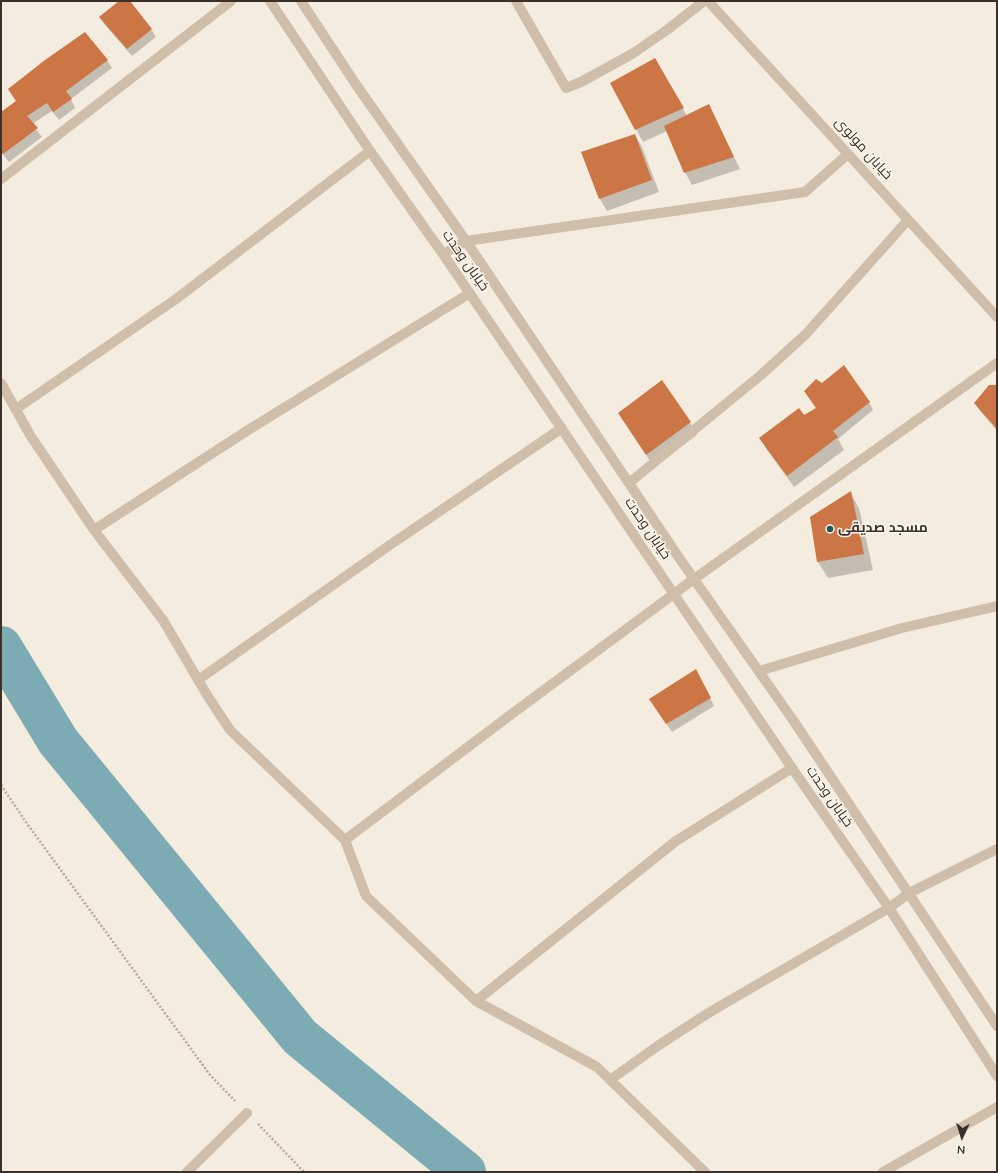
<!DOCTYPE html>
<html>
<head>
<meta charset="utf-8">
<style>
  body { margin:0 }
  #map { position:relative; width:998px; height:1173px; overflow:hidden; background:#f4eddf; font-family:"Nunito Sans",sans-serif }
  canvas { display:block }
  .frame { position:absolute; inset:0; border:2px solid #3b312a; pointer-events:none }
  .north { position:absolute; left:942px; top:1117px; width:40px; height:40px; -webkit-text-stroke:3px #fbf6ec; paint-order:stroke; rotate:184deg; font-size:11px; font-weight:700; line-height:16px; text-align:center; color:#3b312a }
  .north::after { content:''; display:block; margin:auto; width:14px; height:18px; background:#3b312a; clip-path:polygon(50% 0,100% 100%,50% 72%,0 100%) }
</style>
</head>
<body>
<div id="map">
<canvas width="998" height="1173"></canvas>
<div class="frame"></div>
<div class="north">N</div>
</div>
<script>
const g = document.querySelector('canvas').getContext('2d');
g.lineJoin = 'round';
function fill(path, color) { g.fillStyle = color; g.fill(path, 'evenodd'); }
const shape = rows => new Path2D(rows.map(r => 'M' + r).join(''));
function trace(path, color, width, dash) { g.strokeStyle = color; g.lineWidth = width; g.lineCap = dash ? 'butt' : 'round'; g.setLineDash(dash || []); g.stroke(path); }
function drawText(font, color, halo, rows, align = 'center') {
  g.font = font + ' "Nunito Sans",Cairo,sans-serif'; g.lineWidth = 3; g.setLineDash([]); g.textBaseline = 'middle'; g.strokeStyle = halo; g.fillStyle = color; for (const [text, x, y, turn = 0] of rows) {
    g.save(); g.translate(x, y); g.rotate((+turn || 0) * Math.PI / 180); g.textAlign = isNaN(turn) ? turn : align; if (halo) g.strokeText(text, 0, 0); g.fillText(text, 0, 0); g.restore();
  }
}
const shadow = shape([
  [121,1,129,1,151,29,156,37,132,56,105,25,100,17],
  [655,59,687,116,709,106,740,169,692,185,685,172,667,131,643,142,611,84],
  [107,60,112,68,71,99,75,108,59,120,52,111,32,124,42,137,9,162,1,152,1,114],
  [635,135,642,147,659,192,607,211,600,199,582,153],
  [822,384,869,402,873,410,838,439,844,450,794,487,767,450,760,438,817,409,805,391],
  [997,386,997,431,980,411,975,403],
  [690,423,697,435,654,467,627,426],
  [850,492,859,508,873,570,828,578,818,562,811,517],
  [700,678,714,706,672,732,655,707]
]);
const river = shape([
  [1,647,58,741,300,1037,465,1172]
]);
const building = shape([
  [119,1,130,1,152,29,127,49,99,17],
  [85,32,108,60,66,91,72,99,53,112,47,103,27,116,38,128,3,154,1,151,1,112,16,101,8,89,45,60],
  [655,58,684,108,635,130,610,83],
  [709,104,734,157,684,173,664,126],
  [635,134,652,180,599,199,581,152],
  [844,365,870,402,833,431,838,437,787,476,759,438,799,408,804,415,816,408,804,391,816,379,822,383],
  [662,380,691,422,646,455,618,413],
  [989,385,997,385,997,429,974,403],
  [851,491,864,554,817,562,810,517],
  [696,669,711,698,666,724,649,699]
]);
const path = shape([
  [1,785,28,825,210,1075,235,1101],
  [258,1124,304,1172]
]);
const minor = shape([
  [270,1,370,151,443,254,792,768,889,908,997,1076],
  [301,1,357,86,466,241,682,562,793,720,997,1026],
  [516,1,566,88,581,82,632,54,667,30,704,1],
  [708,1,997,317],
  [1,179,231,1],
  [443,254,466,241,805,192,848,154],
  [1,383,30,435,94,530,163,620,207,695,230,730,345,840,366,896,476,1001,597,1067,705,1172],
  [16,409,176,299,370,151],
  [629,483,761,375,806,334,908,220],
  [94,530,245,432,470,293],
  [759,671,902,628,997,606],
  [198,680,390,545,562,428],
  [345,840,509,716,694,579,997,363],
  [476,1001,676,841,792,768],
  [610,1080,659,1045,710,1012,889,908,909,893,997,849],
  [187,1172,247,1113],
  [883,1172,997,1107]
]);
const markers = [
  [830,529,4,"#1c545f"]
];
const streetNames = [
  ["خیابان مولوی",863,149,48],
  ["خیابان وحدت",465,261,55],
  ["خیابان وحدت",647,529,56],
  ["خیابان وحدت",829,797,55]
];
const poiNames = [
  ["مسجد صدیقی",838,529]
];
fill(shadow, '#0003');
trace(river, '#7cabb3', 42);
fill(building, '#cc7545');
trace(path, '#baa894', 2.5, [2, 2]);
trace(minor, '#cebeaa', 10);
for (const [x, y, r, color] of markers) { const dot = new Path2D(); dot.arc(x, y, r, 0, 2 * Math.PI); g.fillStyle = color; g.fill(dot); trace(dot, '#fbf6ec', 1.5); }
drawText('14px', '#3b312a', '#fbf6ec', streetNames);
drawText('bold 14px', '#3b312a', '#fbf6ec', poiNames, 'left');
</script>
</body>
</html>
